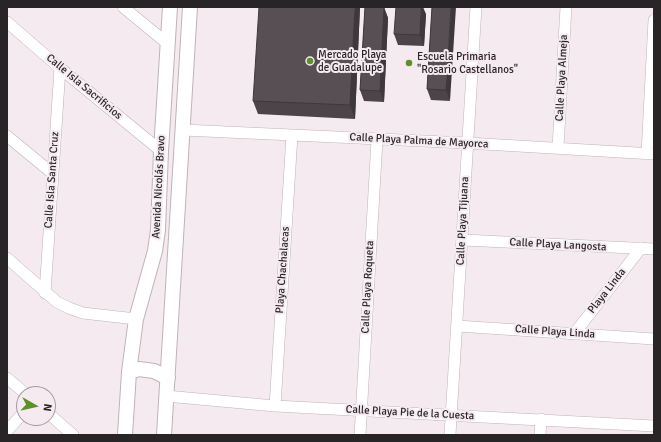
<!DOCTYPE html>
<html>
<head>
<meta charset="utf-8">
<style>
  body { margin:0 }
  #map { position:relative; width:661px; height:442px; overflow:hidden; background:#f5eaf0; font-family:Signika,sans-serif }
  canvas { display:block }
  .frame { position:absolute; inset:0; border:8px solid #292527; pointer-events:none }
  .north { position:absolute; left:16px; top:386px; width:40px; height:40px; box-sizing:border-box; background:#f5eaf0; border:1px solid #a39ba0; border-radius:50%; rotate:98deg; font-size:11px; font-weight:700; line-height:16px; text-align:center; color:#292527 }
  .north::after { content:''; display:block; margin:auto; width:14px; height:18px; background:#5c9028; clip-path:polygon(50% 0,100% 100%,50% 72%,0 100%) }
</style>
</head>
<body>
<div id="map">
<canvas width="661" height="442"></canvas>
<div class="frame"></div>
<div class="north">N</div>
</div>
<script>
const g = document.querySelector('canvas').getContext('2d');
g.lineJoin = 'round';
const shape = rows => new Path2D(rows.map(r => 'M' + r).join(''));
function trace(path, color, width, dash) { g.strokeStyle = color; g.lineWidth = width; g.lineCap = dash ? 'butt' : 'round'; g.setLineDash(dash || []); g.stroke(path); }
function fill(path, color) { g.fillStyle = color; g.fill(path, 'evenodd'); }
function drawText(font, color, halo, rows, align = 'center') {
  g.font = font + ' Signika,sans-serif'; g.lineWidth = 4; g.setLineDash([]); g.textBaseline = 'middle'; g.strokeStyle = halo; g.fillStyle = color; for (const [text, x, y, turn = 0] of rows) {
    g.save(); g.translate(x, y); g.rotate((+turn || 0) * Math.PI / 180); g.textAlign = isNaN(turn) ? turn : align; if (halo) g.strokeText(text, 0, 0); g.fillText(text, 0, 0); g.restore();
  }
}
const minor = shape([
  [123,7,168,44],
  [7,22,60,68,161,151],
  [183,130,467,143,654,154],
  [7,136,52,173],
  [558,148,566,7],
  [647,154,654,20],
  [463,240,654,249],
  [7,258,57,302,69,308,83,313,136,319],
  [45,293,60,68],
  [457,326,654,339],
  [574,334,641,248],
  [7,378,26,394],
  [166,396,275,406,654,426],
  [275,406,292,135],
  [48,413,73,435],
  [7,431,24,412],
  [360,435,377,140],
  [450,435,476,7],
  [540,435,541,419]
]);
const tertiary = shape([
  [129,372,139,369,154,371,168,378],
  [125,435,129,372,136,319,155,251,158,230,161,151,170,7],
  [164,435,190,7]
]);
const wall = shape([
  [360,7,355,119,258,114,253,101],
  [365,7,386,7,386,8,384,8,388,18,384,102,364,101,360,90],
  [432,7,450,101,431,100,427,89],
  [426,14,424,46,398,45,394,34]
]);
const shadedWall = shape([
  [355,7,360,7,355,119,350,105],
  [384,7,388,18,384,102,380,91],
  [421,7,423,7,426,14,424,46,420,35],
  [451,7,456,7,450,101,446,90]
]);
const building = shape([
  [259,7,355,7,350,105,253,101,259,7],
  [365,7,384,7,380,91,360,90,365,7],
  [396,7,421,7,420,35,394,34,396,7],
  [432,7,451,7,446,90,427,89,432,7]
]);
const markers = [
  [310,61,4,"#5c9028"],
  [409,63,4,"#5c9028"]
];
const poiNames = [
  ["Mercado Playa",318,55],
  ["de Guadalupe",318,68],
  ["Escuela Primaria",417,57],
  ["\"Rosario Castellanos\"",417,70]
];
const streetNames = [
  ["Calle Playa Almeja",562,78,-87],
  ["Calle Isla Sacrificios",84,87,40],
  ["Calle Playa Palma de Mayorca",419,141,3],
  ["Calle Isla Santa Cruz",52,180,-86],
  ["Avenida Nicolás Bravo",159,187,-87],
  ["Calle Playa Tijuana",463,221,-87],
  ["Calle Playa Langosta",558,245,3],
  ["Playa Chachalacas",283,270,-86],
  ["Calle Playa Roqueta",368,287,-87],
  ["Playa Linda",607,291,-52],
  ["Calle Playa Linda",555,332,4],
  ["Calle Playa Pie de la Cuesta",410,413,3]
];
trace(minor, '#bdb3b9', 12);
trace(tertiary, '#bdb3b9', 16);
trace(minor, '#fff', 11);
trace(tertiary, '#fff', 14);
fill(wall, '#4c4448');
fill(shadedWall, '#3e373b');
fill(building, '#584f54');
trace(building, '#3e373b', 1);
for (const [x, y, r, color] of markers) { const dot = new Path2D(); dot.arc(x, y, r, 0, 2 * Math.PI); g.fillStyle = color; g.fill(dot); trace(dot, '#f5eaf0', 1.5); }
drawText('11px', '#292527', '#f5eaf0', poiNames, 'left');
drawText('11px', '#292527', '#f5eaf0', streetNames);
</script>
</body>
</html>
